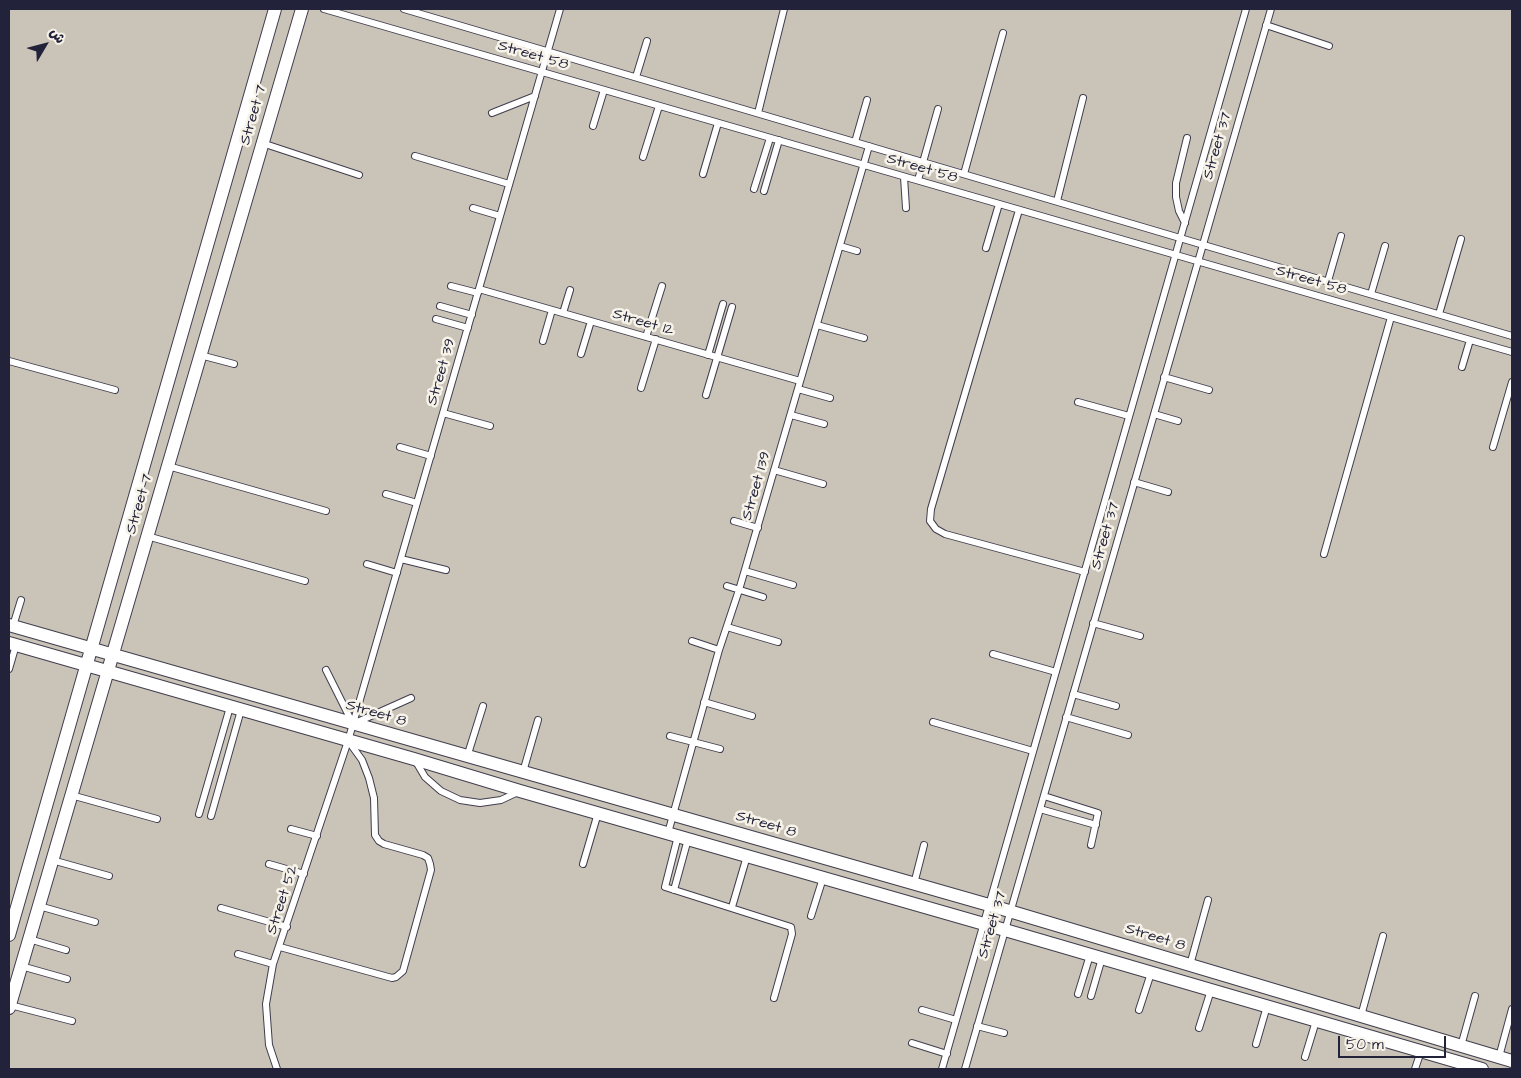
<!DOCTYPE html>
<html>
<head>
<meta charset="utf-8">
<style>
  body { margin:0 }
  #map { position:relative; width:1521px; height:1078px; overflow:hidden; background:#eae0bd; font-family:"Architects Daughter","Playpen Sans Arabic",sans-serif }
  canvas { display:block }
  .frame { position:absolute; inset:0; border:10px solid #22223b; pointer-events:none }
  .north { position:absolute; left:20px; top:20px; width:50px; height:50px; -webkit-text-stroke:4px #f7f3e8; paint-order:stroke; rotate:53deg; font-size:14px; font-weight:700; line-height:20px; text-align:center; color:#22223b }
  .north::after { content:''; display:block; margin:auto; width:18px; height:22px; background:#22223b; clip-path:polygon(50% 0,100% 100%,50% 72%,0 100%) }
  .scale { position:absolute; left:1338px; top:1036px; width:108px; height:22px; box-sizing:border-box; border:2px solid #22223b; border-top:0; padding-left:6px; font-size:15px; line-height:18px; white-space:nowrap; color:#22223b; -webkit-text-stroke:4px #f7f3e8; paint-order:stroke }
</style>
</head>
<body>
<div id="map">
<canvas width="1521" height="1078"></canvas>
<div class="frame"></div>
<div class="north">ش</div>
<div class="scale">50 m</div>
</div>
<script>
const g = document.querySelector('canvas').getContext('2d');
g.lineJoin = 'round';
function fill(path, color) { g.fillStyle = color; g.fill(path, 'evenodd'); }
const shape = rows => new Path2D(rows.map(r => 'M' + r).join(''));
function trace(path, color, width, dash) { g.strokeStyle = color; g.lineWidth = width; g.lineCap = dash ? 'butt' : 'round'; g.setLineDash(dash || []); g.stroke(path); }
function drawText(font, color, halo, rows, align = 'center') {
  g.font = font + ' "Architects Daughter",sans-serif'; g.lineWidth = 5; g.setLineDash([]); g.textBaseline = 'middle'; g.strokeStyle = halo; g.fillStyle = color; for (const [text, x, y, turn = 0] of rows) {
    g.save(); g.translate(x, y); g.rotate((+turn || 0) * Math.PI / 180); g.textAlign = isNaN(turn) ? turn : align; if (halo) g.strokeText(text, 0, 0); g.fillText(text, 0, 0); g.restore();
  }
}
const industrial = shape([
  [9,9,1512,9,1512,1069,9,1069]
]);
const service = shape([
  [324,9,1512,352],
  [404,9,1512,336],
  [1266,25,1329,46],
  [636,77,647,41],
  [492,113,535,96],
  [758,113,784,9],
  [593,126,604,90],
  [855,142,867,100],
  [262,143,359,175],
  [415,156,509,184],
  [643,157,659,106],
  [703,174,718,123],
  [964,174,1003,33],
  [904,177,906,208],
  [918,180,938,109],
  [754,189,770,138],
  [764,191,779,140],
  [1057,201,1083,98],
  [473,208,500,216],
  [1019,210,931,509,930,521,936,529,945,534,1085,572],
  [1185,223,1179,211,1176,197,1176,183,1187,138],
  [840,246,857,251],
  [986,248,999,204],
  [1328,281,1341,236],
  [451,286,478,293],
  [479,289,800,381],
  [1371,294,1385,246],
  [440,306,472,315],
  [563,313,570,290],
  [1439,314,1461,239],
  [436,319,468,328],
  [817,325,864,338],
  [646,337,662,286],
  [543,341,552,310],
  [581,354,591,321],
  [200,355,234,364],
  [708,355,723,304],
  [9,361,115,390],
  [1462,367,1470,340],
  [1164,377,1209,390],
  [641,388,656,339],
  [798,389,830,398],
  [706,395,732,307],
  [1078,402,1129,416],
  [443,413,490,426],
  [1154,414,1178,421],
  [791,415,824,424],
  [400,447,431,456],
  [1493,447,1512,382],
  [168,466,326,511],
  [774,470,823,484],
  [1134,482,1168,492],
  [386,494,417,503],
  [734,521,758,528],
  [147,536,305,581],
  [1324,554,1391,317],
  [401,559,446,570],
  [367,564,397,573],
  [745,571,793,585],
  [727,586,763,597],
  [1093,623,1140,636],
  [13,626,21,600],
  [727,627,778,642],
  [692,641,719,650],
  [993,654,1056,672],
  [9,669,16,645],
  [326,670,353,724,411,698],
  [1073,694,1116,706],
  [704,702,752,716],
  [1066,717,1128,735],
  [933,722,1033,751],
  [670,736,720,749],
  [467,757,483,706],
  [415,760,425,777,441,791,460,800,480,803,501,800,518,792],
  [523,772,538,720],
  [71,795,157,819],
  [1044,796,1098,813,1091,845],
  [1040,809,1096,825],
  [199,814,230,707],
  [211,816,241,710],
  [291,829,317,836],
  [668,833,719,650,739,590,869,146],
  [678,836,665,887,791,927,792,934,774,998],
  [52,860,109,876],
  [269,864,304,874],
  [583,864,598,813],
  [914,884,924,845],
  [674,890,688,839],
  [39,906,95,922],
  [732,907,747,856],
  [221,908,287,927],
  [811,916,823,878],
  [29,939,66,950],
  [280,947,392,978,396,977,403,971,431,870,430,864,428,858,423,855,384,844,379,841,375,835,374,798,369,778,362,760,349,742],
  [238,954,273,964],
  [1190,965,1208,900],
  [21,966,67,979],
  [1078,994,1090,955],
  [1091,996,1102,958],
  [10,1005,72,1021],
  [922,1010,956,1020],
  [1139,1010,1151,973],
  [1361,1016,1383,936],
  [977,1026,1004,1033],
  [1199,1028,1211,990],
  [912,1043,947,1054],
  [1256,1044,1267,1006],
  [1461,1046,1475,996],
  [1305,1057,1316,1021],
  [1499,1057,1512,1009],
  [277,1069,269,1045,266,1004,273,964,348,741,560,9],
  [942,1069,1246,9],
  [965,1069,1271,9],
  [1415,1069,1421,1051]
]);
const minor = shape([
  [9,625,989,905,1512,1061],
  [9,643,414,759,520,791,1005,930,1482,1069],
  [9,935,275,9],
  [9,1008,302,9]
]);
const streetNames = [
  ["Street 58",533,56,16],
  ["Street 7",254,115,-74],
  ["Street 37",1218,146,-74],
  ["Street 58",922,169,16],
  ["Street 58",1311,281,16],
  ["Street 12",643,323,16],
  ["Street 39",442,372,-74],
  ["Street 139",757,486,-74],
  ["Street 7",140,504,-74],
  ["Street 37",1106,536,-74],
  ["Street 8",376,714,16],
  ["Street 8",766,825,16],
  ["Street 52",283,900,-72],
  ["Street 37",993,925,-74],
  ["Street 8",1155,938,17]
];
fill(industrial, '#cac3b8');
trace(service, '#403e4e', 8);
trace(minor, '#403e4e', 14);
trace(service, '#fff', 6);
trace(minor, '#fff', 12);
drawText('15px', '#22223b', '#f7f3e8', streetNames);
</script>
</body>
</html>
